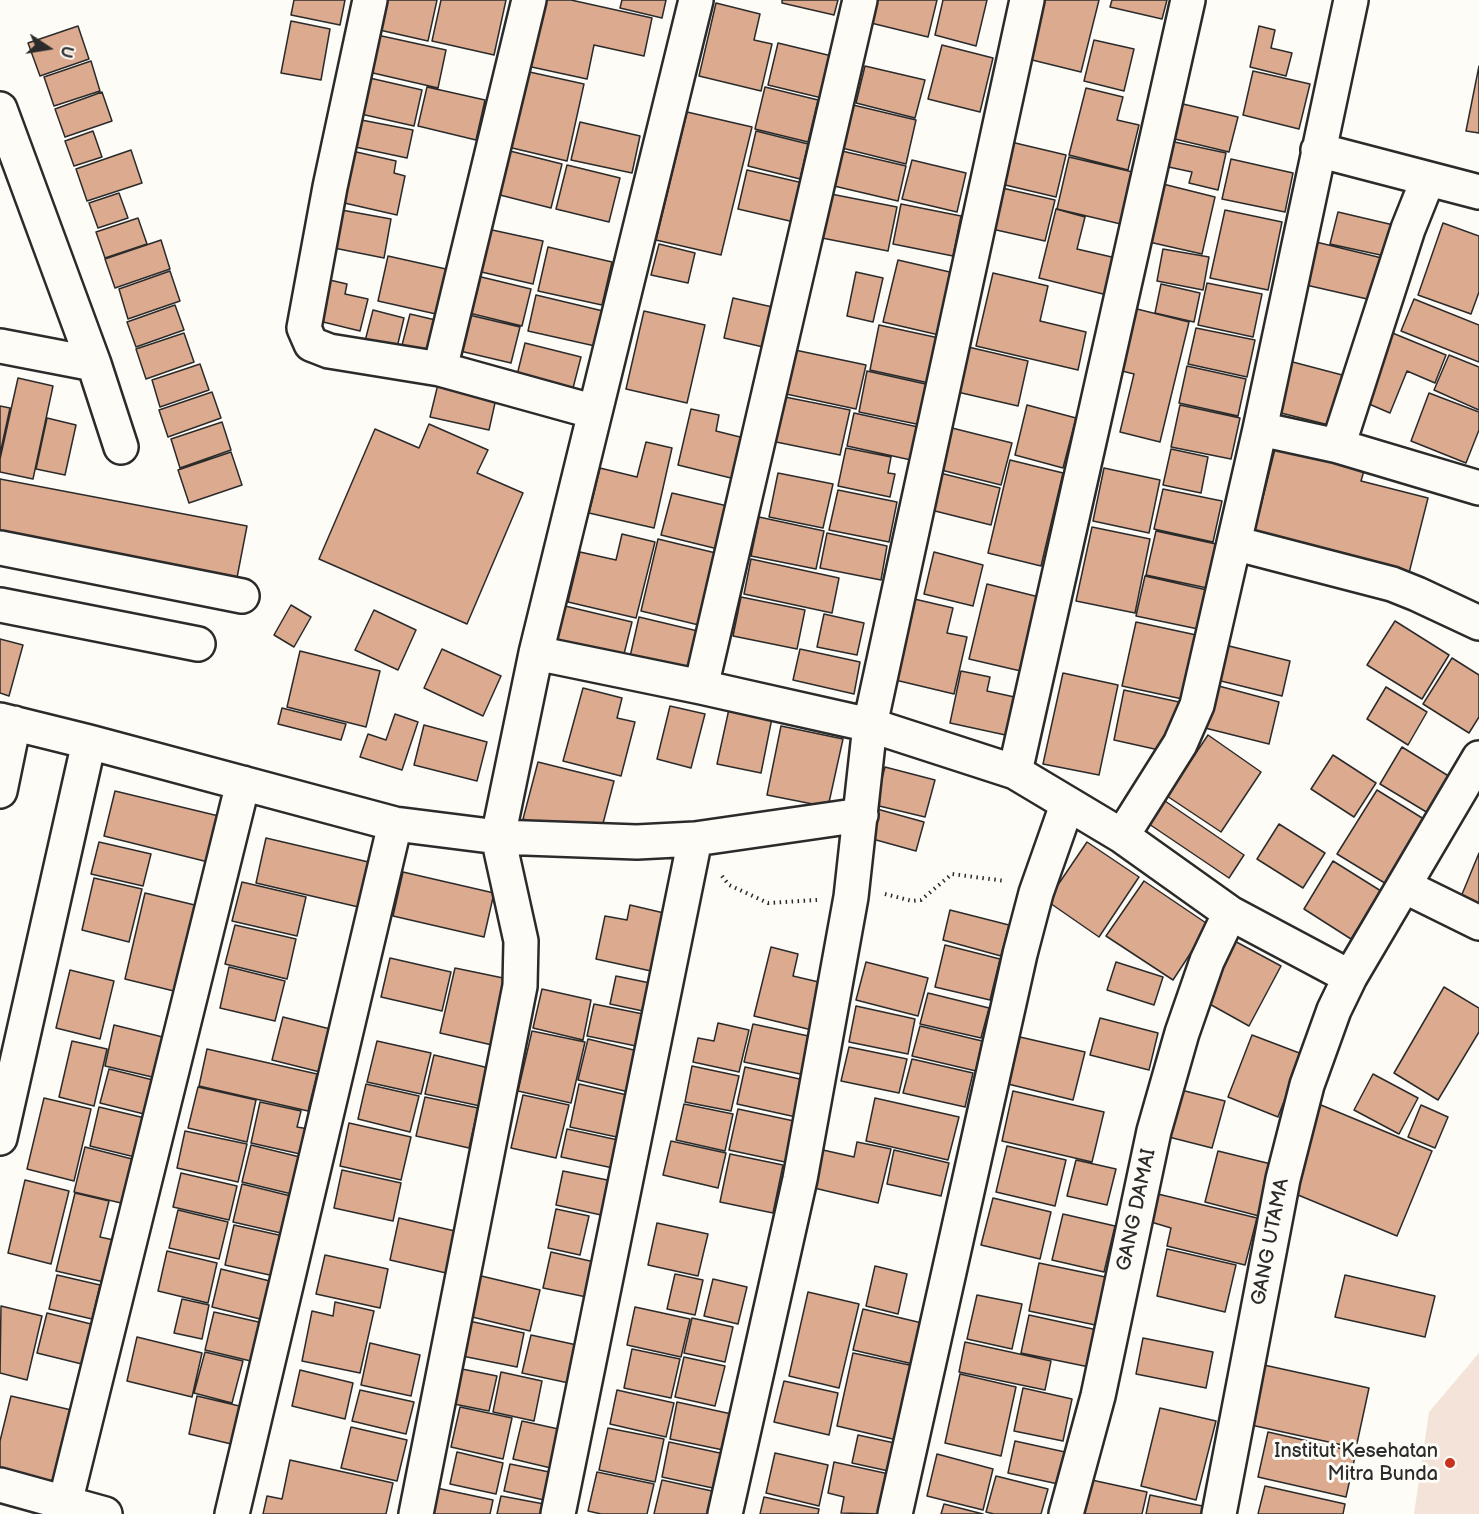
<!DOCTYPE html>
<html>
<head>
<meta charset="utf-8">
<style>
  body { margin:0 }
  #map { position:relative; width:1479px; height:1514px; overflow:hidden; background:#fdfcf7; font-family:"Balsamiq Sans",sans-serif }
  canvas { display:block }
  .north { position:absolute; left:18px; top:18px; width:60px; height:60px; -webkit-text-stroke:4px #fdfcf7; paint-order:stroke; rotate:102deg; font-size:16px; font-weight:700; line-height:24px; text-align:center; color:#2b2b2b }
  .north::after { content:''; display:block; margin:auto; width:21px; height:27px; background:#2b2b2b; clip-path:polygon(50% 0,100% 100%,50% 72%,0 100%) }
</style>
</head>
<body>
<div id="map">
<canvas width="1479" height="1514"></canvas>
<div class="north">U</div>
</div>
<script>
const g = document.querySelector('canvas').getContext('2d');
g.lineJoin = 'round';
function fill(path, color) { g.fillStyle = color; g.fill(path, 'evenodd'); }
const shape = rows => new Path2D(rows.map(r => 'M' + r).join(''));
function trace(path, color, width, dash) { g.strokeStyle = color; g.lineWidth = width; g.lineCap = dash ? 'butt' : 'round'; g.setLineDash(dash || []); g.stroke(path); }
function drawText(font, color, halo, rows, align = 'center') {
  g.font = font + ' "Balsamiq Sans",sans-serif'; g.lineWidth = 6; g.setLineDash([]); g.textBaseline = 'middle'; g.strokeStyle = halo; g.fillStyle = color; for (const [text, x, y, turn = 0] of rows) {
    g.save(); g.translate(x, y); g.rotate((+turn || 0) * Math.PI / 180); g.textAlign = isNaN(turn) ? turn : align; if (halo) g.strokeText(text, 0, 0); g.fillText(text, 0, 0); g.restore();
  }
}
const built = shape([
  [1479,1353,1479,1514,1414,1514,1429,1412]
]);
const building = shape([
  [294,0,345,0,340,25,291,15,294,0],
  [381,0,437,0,428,41,375,29,381,0],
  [441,0,506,0,494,55,432,41,441,0],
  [542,0,571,0,652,18,644,56,594,45,587,79,527,66,542,0],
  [622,0,666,0,662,18,620,8,622,0],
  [782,0,838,0,834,15,782,3,782,0],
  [877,0,937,0,928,37,871,23,877,0],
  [943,0,987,0,976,46,935,35,943,0],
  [1038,0,1099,0,1081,72,1024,58,1038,0],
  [1112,0,1167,0,1162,19,1110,7,1112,0],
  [716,3,760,14,754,40,772,44,761,91,699,76,716,3],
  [291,21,330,29,321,80,281,73,291,21],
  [78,26,89,59,40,76,28,43,78,26],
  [1259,26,1275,30,1271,48,1292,53,1286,76,1250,67,1259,26],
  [368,33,446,50,438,88,360,70,368,33],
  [1094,40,1134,49,1124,91,1084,81,1094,40],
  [778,43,836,57,826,99,768,85,778,43],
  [942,45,993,58,980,112,928,99,942,45],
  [91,61,100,91,54,106,44,77,91,61],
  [865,66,925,80,915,118,856,103,865,66],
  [1479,66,1479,133,1466,131,1479,66],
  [525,71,584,84,567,161,508,147,525,71],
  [1253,71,1310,84,1299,129,1243,115,1253,71],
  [361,76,422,90,414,126,352,112,361,76],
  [427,87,485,100,476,140,418,126,427,87],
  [765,87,818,100,808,142,755,129,765,87],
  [1086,88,1123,97,1117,120,1139,125,1128,170,1069,155,1086,88],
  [102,92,112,121,65,137,55,109,102,92],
  [1183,104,1238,117,1229,152,1175,139,1183,104],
  [853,105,916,120,906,164,842,148,853,105],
  [687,112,752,127,721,255,656,240,687,112],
  [351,118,413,130,407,158,346,145,351,118],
  [580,122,640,136,632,173,571,160,580,122],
  [93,131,102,157,74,166,65,141,93,131],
  [756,131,808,144,800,179,748,166,756,131],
  [1170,141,1226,153,1218,190,1189,183,1192,172,1164,166,1170,141],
  [1011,142,1066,155,1056,197,1001,184,1011,142],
  [131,150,142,183,87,201,76,169,131,150],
  [506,150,562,164,551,208,496,194,506,150],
  [352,151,396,161,394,173,405,176,397,215,340,202,352,151],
  [842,151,906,166,898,201,834,186,842,151],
  [1069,157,1137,173,1125,225,1057,209,1069,157],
  [1231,159,1293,173,1285,212,1222,199,1231,159],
  [912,160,966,173,957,212,902,199,912,160],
  [567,165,620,178,609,222,556,209,567,165],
  [747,170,803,183,794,222,738,209,747,170],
  [1163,184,1215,197,1202,254,1149,242,1163,184],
  [1002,188,1055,200,1045,241,992,229,1002,188],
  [119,193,128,218,98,228,89,203,119,193],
  [831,194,897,207,888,251,822,238,831,194],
  [901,204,961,216,953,256,893,244,901,204],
  [336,209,391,219,384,258,329,247,336,209],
  [1056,209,1085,217,1077,249,1116,258,1107,295,1039,278,1056,209],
  [1225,210,1282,222,1268,290,1210,278,1225,210],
  [1338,212,1402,227,1394,258,1330,244,1338,212],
  [138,218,147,244,105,258,96,232,138,218],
  [1443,223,1479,236,1479,292,1471,314,1418,295,1443,223],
  [483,228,543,241,533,284,473,270,483,228],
  [161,240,170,269,115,288,105,259,161,240],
  [1316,242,1386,259,1376,301,1306,285,1316,242],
  [659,244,695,253,688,283,651,275,659,244],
  [548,247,612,262,602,305,538,291,548,247],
  [1163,249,1209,257,1203,290,1157,281,1163,249],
  [388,256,446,269,436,314,378,301,388,256],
  [898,260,954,273,939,335,883,322,898,260],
  [170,271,180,301,128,319,119,289,170,271],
  [856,272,883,278,873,322,847,316,856,272],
  [993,273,1048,286,1040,321,1086,332,1078,370,976,346,993,273],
  [473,275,531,289,522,326,465,312,473,275],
  [321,278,347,284,345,294,368,299,360,331,311,319,321,278],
  [1207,283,1262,294,1253,337,1198,325,1207,283],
  [1161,284,1200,293,1194,322,1155,313,1161,284],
  [536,295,603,311,595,346,528,331,536,295],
  [733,298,781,309,772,349,724,338,733,298],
  [1414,299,1479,325,1479,362,1401,331,1414,299],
  [175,305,184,330,136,347,127,322,175,305],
  [1133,308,1189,322,1160,442,1120,432,1134,374,1118,370,1133,308],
  [373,310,404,318,395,356,363,349,373,310],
  [644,311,705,325,687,403,626,389,644,311],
  [410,314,444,322,434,365,399,357,410,314],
  [469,315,520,327,511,363,460,351,469,315],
  [879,325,939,338,929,383,870,370,879,325],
  [1196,328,1255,340,1247,377,1188,364,1196,328],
  [1390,332,1446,355,1435,383,1407,371,1390,413,1362,401,1390,332],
  [184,333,194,362,146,379,136,349,184,333],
  [525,343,581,357,572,392,516,379,525,343],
  [964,346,1028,361,1018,406,953,391,964,346],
  [795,350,866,365,856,409,786,394,795,350],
  [1449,355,1479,367,1479,410,1434,390,1449,355],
  [1289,361,1346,376,1333,426,1277,412,1289,361],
  [200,364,209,390,160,407,152,380,200,364],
  [1187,366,1246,379,1238,416,1179,403,1187,366],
  [867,371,930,385,921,425,859,412,867,371],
  [18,378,53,386,33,479,0,472,0,459,18,378],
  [439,380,497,394,489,430,430,417,439,380],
  [212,392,221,418,168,437,159,410,212,392],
  [1429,393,1479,412,1479,430,1466,463,1411,441,1429,393],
  [785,397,850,410,840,455,776,442,785,397],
  [1027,405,1076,418,1063,468,1015,455,1027,405],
  [1180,405,1240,418,1231,459,1171,447,1180,405],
  [0,406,10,408,0,454,0,406],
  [691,409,719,415,716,431,744,438,735,479,678,465,691,409],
  [854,413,918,427,911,460,847,446,854,413],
  [47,418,76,425,65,475,36,469,47,418],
  [222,422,231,450,180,468,171,439,222,422],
  [429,424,488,450,477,473,523,493,467,624,319,559,375,429,419,448,429,424],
  [952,428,1012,443,1001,485,941,470,952,428],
  [1277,441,1366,464,1361,481,1428,498,1407,581,1252,541,1277,441],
  [646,442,672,448,654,528,589,513,600,468,637,477,646,442],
  [846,448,891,457,888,473,895,474,890,497,838,486,846,448],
  [1171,449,1208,457,1201,493,1163,485,1171,449],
  [231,452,242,485,189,503,178,470,231,452],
  [1010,460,1063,473,1041,566,988,553,1010,460],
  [1104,468,1160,480,1149,533,1093,521,1104,468],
  [778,473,833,484,823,528,769,517,778,473],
  [940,473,1000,488,991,525,931,510,940,473],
  [0,479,247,526,235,588,0,544,0,479],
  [1163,489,1222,501,1213,542,1154,529,1163,489],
  [838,490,897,502,889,542,829,530,838,490],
  [672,493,736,508,726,551,661,535,672,493],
  [759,517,824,531,816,569,751,556,759,517],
  [1092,527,1150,539,1135,613,1076,601,1092,527],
  [1156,531,1216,544,1207,588,1146,575,1156,531],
  [827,533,887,546,881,580,820,568,827,533],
  [622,534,655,542,636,618,568,602,580,552,616,560,622,534],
  [658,539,724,555,707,627,641,611,658,539],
  [934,552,983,565,973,606,924,594,934,552],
  [751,559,839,578,832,613,744,594,751,559],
  [1145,576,1207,590,1198,629,1136,616,1145,576],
  [987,584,1043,598,1025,672,969,659,987,584],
  [741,597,805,610,797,649,733,636,741,597],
  [910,598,953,608,947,633,967,637,954,694,891,679,910,598],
  [291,605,311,617,294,647,274,635,291,605],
  [565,606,632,622,623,658,557,642,565,606],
  [374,610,416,630,398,670,355,650,374,610],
  [824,614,864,623,857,655,817,647,824,614],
  [639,617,706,633,695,677,629,661,639,617],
  [1395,621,1449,655,1422,699,1367,665,1395,621],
  [1136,622,1201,636,1187,700,1122,686,1136,622],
  [0,639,23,645,9,696,0,693,0,639],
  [1225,645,1290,661,1282,696,1217,680,1225,645],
  [442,649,501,676,483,716,424,688,442,649],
  [800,649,860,662,854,694,793,680,800,649],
  [300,651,380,671,366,727,287,707,300,651],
  [1452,658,1479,675,1479,717,1469,733,1423,704,1452,658],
  [961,671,990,677,987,691,1019,698,1010,736,950,723,961,671],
  [1063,673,1118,685,1099,775,1043,764,1063,673],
  [1215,685,1279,702,1269,744,1205,728,1215,685],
  [1386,687,1427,712,1408,745,1367,719,1386,687],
  [583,688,622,698,617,718,635,722,621,776,563,761,583,688],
  [1124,690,1179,702,1168,752,1114,740,1124,690],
  [670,706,705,714,691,768,657,759,670,706],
  [282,708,346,724,341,740,278,724,282,708],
  [729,709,772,718,761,773,717,764,729,709],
  [395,714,418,722,402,770,360,757,368,734,386,740,395,714],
  [424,725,487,742,477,781,414,765,424,725],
  [781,726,843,739,828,807,767,795,781,726],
  [1208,735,1261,772,1221,832,1167,796,1208,735],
  [1402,747,1455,780,1433,816,1380,784,1402,747],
  [1333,755,1376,783,1354,817,1311,789,1333,755],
  [538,762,614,781,599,839,523,819,538,762],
  [885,767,935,780,925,817,875,805,885,767],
  [1377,790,1427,821,1388,885,1337,854,1377,790],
  [115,791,227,818,216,864,104,836,115,791],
  [1165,801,1244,855,1229,878,1149,824,1165,801],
  [877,809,924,822,916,851,869,838,877,809],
  [1279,824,1325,853,1303,888,1257,859,1279,824],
  [266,838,377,864,367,909,256,883,266,838],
  [99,842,151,854,143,886,91,874,99,842],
  [1087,842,1139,877,1099,937,1047,901,1087,842],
  [1479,853,1479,913,1458,904,1479,853],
  [1333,861,1381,891,1351,939,1304,909,1333,861],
  [403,872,494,893,484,937,393,916,403,872],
  [94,878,142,889,129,942,82,930,94,878],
  [1144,881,1209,925,1173,980,1106,936,1144,881],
  [242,882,306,897,297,936,232,921,242,882],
  [145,893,203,907,182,993,125,979,145,893],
  [630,905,664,913,651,971,596,959,605,916,627,920,630,905],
  [950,910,1009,925,1001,956,943,940,950,910],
  [235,925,296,939,287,979,225,964,235,925],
  [1229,938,1281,966,1249,1026,1197,997,1229,938],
  [945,945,1000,959,990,1000,935,987,945,945],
  [771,947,798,954,793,976,823,983,812,1030,754,1016,771,947],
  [390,958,451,972,442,1011,381,997,390,958],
  [866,962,928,978,918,1016,856,1000,866,962],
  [1116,962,1163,977,1154,1005,1107,990,1116,962],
  [229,967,285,981,275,1021,220,1008,229,967],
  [455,968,508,979,492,1045,440,1033,455,968],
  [70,970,114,981,100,1039,56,1028,70,970],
  [616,976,650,983,643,1011,610,1004,616,976],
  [1444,987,1479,1008,1479,1032,1438,1100,1394,1073,1444,987],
  [542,989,591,1000,583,1040,533,1028,542,989],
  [928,993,989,1008,981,1038,920,1024,928,993],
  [594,1004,643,1014,636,1046,587,1036,594,1004],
  [856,1006,915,1019,908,1054,849,1042,856,1006],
  [283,1017,338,1031,328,1074,272,1060,283,1017],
  [1100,1018,1158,1033,1149,1070,1090,1055,1100,1018],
  [718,1023,749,1030,739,1072,693,1062,698,1038,714,1041,718,1023],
  [753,1024,813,1037,805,1075,744,1062,753,1024],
  [114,1025,175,1040,165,1080,105,1066,114,1025],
  [920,1026,982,1041,976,1071,912,1056,920,1026],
  [532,1031,585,1042,571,1103,518,1091,532,1031],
  [1252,1035,1302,1054,1278,1117,1228,1097,1252,1035],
  [1020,1037,1085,1052,1073,1100,1008,1084,1020,1037],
  [588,1039,642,1052,633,1093,578,1080,588,1039],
  [72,1041,107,1049,94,1106,59,1097,72,1041],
  [377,1041,431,1053,421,1094,367,1082,377,1041],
  [849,1047,907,1059,899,1093,841,1081,849,1047],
  [207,1049,317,1074,308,1111,199,1086,207,1049],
  [434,1055,489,1068,480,1106,425,1094,434,1055],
  [912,1059,973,1073,965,1107,903,1093,912,1059],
  [692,1066,739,1076,731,1111,685,1102,692,1066],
  [745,1067,804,1080,796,1117,737,1104,745,1067],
  [109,1069,157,1081,148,1115,100,1103,109,1069],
  [1373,1074,1418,1098,1399,1134,1354,1110,1373,1074],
  [366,1084,419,1096,410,1132,358,1119,366,1084],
  [579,1084,636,1097,626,1139,570,1127,579,1084],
  [198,1087,256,1100,247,1142,188,1128,198,1087],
  [1173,1088,1225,1101,1212,1148,1161,1135,1173,1088],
  [1013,1091,1104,1112,1092,1162,1002,1141,1013,1091],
  [523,1095,569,1105,556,1158,511,1148,523,1095],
  [425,1097,478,1108,469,1148,416,1136,425,1097],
  [44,1098,91,1109,74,1181,27,1169,44,1098],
  [875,1098,959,1117,948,1160,866,1141,875,1098],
  [260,1102,301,1111,297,1127,314,1130,309,1156,251,1143,260,1102],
  [684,1104,733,1114,725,1151,676,1140,684,1104],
  [1321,1105,1432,1151,1397,1236,1286,1190,1321,1105],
  [1421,1105,1448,1117,1435,1148,1408,1137,1421,1105],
  [99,1107,149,1119,139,1158,90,1146,99,1107],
  [738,1109,794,1121,785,1162,729,1150,738,1109],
  [349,1123,411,1137,401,1180,340,1166,349,1123],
  [567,1129,618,1140,613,1168,561,1157,567,1129],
  [185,1131,247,1144,238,1182,177,1168,185,1131],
  [671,1141,726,1153,718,1188,663,1175,671,1141],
  [857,1142,891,1149,878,1203,814,1188,823,1150,854,1157,857,1142],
  [251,1145,308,1159,300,1196,242,1182,251,1145],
  [1007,1146,1066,1160,1055,1206,996,1192,1007,1146],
  [85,1147,144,1162,134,1206,74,1192,85,1147],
  [894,1150,949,1163,941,1196,887,1184,894,1150],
  [1218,1151,1271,1164,1259,1216,1205,1202,1218,1151],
  [730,1154,783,1165,773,1213,720,1202,730,1154],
  [1076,1160,1116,1169,1107,1205,1067,1196,1076,1160],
  [342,1170,401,1183,393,1221,334,1208,342,1170],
  [563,1171,617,1182,610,1217,556,1205,563,1171],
  [181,1173,237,1186,229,1220,173,1207,181,1173],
  [25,1180,69,1191,51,1264,8,1253,25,1180],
  [242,1184,303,1199,294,1236,233,1222,242,1184],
  [75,1193,109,1201,100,1237,127,1243,117,1285,56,1271,75,1193],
  [1158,1194,1257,1218,1245,1265,1167,1246,1171,1228,1151,1222,1158,1194],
  [993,1198,1051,1212,1040,1259,981,1245,993,1198],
  [556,1209,589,1216,580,1255,548,1248,556,1209],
  [178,1210,228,1222,219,1259,169,1248,178,1210],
  [1063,1214,1115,1226,1104,1272,1052,1260,1063,1214],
  [399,1218,455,1231,446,1273,390,1260,399,1218],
  [657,1223,708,1234,698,1276,648,1265,657,1223],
  [234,1225,292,1238,283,1278,225,1265,234,1225],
  [1167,1249,1236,1265,1225,1312,1157,1296,1167,1249],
  [167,1251,217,1263,208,1303,158,1291,167,1251],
  [551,1252,603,1264,596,1299,543,1288,551,1252],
  [325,1255,388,1269,380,1308,316,1294,325,1255],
  [1039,1263,1110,1278,1100,1326,1029,1311,1039,1263],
  [875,1266,907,1274,898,1314,866,1306,875,1266],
  [221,1269,282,1284,272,1322,212,1307,221,1269],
  [473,1274,540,1290,530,1331,464,1315,473,1274],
  [675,1274,703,1280,695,1315,667,1309,675,1274],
  [57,1275,100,1285,92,1319,49,1309,57,1275],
  [1345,1275,1435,1296,1425,1337,1335,1317,1345,1275],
  [713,1279,747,1287,738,1324,704,1316,713,1279],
  [808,1292,859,1304,839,1388,789,1376,808,1292],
  [977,1295,1022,1304,1012,1349,967,1339,977,1295],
  [182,1299,209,1305,202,1339,174,1333,182,1299],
  [335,1302,374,1311,360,1373,302,1361,312,1311,333,1316,335,1302],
  [1,1306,42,1316,27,1380,0,1373,1,1306],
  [635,1307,690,1319,681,1357,627,1345,635,1307],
  [863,1309,922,1323,913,1364,853,1350,863,1309],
  [214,1312,272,1325,263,1364,205,1350,214,1312],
  [47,1313,103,1327,94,1367,37,1353,47,1313],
  [1029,1315,1102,1331,1094,1368,1021,1353,1029,1315],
  [692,1318,733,1327,725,1362,684,1353,692,1318],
  [469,1321,524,1333,517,1367,462,1356,469,1321],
  [531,1335,586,1347,578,1385,522,1373,531,1335],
  [137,1337,202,1353,192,1397,127,1381,137,1337],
  [1143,1338,1213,1352,1206,1388,1136,1374,1143,1338],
  [965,1342,1051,1361,1045,1390,959,1372,965,1342],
  [370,1343,420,1355,411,1396,361,1385,370,1343],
  [632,1349,680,1359,671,1398,624,1388,632,1349],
  [205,1352,243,1361,232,1403,194,1393,205,1352],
  [853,1353,914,1366,897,1440,837,1426,853,1353],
  [684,1357,725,1366,715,1406,675,1397,684,1357],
  [1264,1365,1369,1388,1356,1448,1251,1425,1264,1365],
  [462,1369,497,1376,489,1411,454,1404,462,1369],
  [300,1370,353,1383,345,1419,292,1406,300,1370],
  [501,1372,542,1381,534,1421,493,1412,501,1372],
  [960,1374,1016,1387,1001,1456,945,1443,960,1374],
  [784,1381,838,1393,829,1435,774,1422,784,1381],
  [1023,1388,1072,1399,1063,1441,1014,1431,1023,1388],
  [360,1390,414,1402,406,1434,352,1421,360,1390],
  [617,1390,674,1403,666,1437,610,1424,617,1390],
  [11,1396,80,1412,61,1494,0,1479,0,1441,11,1396],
  [197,1396,252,1409,244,1447,189,1434,197,1396],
  [677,1402,736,1415,728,1451,670,1439,677,1402],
  [460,1407,512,1418,503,1459,451,1447,460,1407],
  [1160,1408,1216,1421,1196,1500,1141,1486,1160,1408],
  [522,1421,563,1430,555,1469,513,1459,522,1421],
  [351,1427,407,1440,397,1481,341,1468,351,1427],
  [608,1428,664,1439,655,1482,599,1470,608,1428],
  [1268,1432,1356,1452,1346,1497,1258,1477,1268,1432],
  [858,1435,899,1444,893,1472,852,1463,858,1435],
  [1015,1441,1065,1452,1058,1484,1008,1473,1015,1441],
  [669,1442,729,1455,722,1490,662,1477,669,1442],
  [457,1452,503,1463,496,1494,450,1484,457,1452],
  [775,1453,828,1465,819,1506,766,1493,775,1453],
  [937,1454,993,1469,983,1510,927,1496,937,1454],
  [290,1460,393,1483,386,1514,263,1514,267,1496,282,1499,290,1460],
  [834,1462,889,1474,880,1514,841,1513,844,1497,828,1493,834,1462],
  [510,1464,559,1474,553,1502,504,1491,510,1464],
  [597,1472,654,1484,647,1514,601,1514,588,1511,597,1472],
  [996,1476,1048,1489,1041,1514,994,1514,986,1512,996,1476],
  [1087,1479,1147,1492,1142,1514,1080,1514,1087,1479],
  [662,1480,721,1493,716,1514,654,1514,662,1480],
  [1265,1486,1345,1504,1343,1514,1258,1514,1265,1486],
  [432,1487,493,1500,490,1514,426,1514,432,1487],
  [1150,1495,1207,1507,1205,1514,1146,1514,1150,1495],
  [501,1496,555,1506,553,1514,497,1514,501,1496],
  [764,1497,819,1509,818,1514,760,1514,764,1497],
  [944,1504,983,1514,941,1514,944,1504]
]);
const path = shape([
  [722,876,729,885,768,903,817,900],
  [885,894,912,901,921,900,952,874,1005,881]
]);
const minor = shape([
  [370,0,330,187,304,328,311,344,329,351,440,369,595,412],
  [0,109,94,364,121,447],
  [1318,150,1479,192],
  [0,346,94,364],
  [440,369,529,0],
  [1260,429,1338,446,1479,488],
  [1338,446,1408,229,1428,179],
  [1234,543,1392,584,1417,594,1479,623],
  [0,548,242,596],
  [0,605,198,644],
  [536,653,696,0],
  [701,687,860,0],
  [0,720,89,742,395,824,498,837,637,842,695,839,558,1514],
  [1015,772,1188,0],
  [0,791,14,723],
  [1122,836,1180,744,1197,705,1260,429,1351,0],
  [695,839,861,815],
  [1404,886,1479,923],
  [0,1138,89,742],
  [0,1485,105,1514],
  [65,1503,243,783],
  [232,1514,395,824],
  [416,1514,520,986,521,941,498,837,536,653,701,687,870,725,1015,772,1122,836,1230,913,1350,977],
  [725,1514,800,1179,851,897,870,725,1027,0],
  [895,1514,1020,954,1036,893,1067,805],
  [1066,1514,1098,1396,1154,1131,1182,1033,1207,961,1230,913],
  [1219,1514,1283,1179,1307,1085,1334,1010,1350,977,1479,758]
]);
const markers = [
  [1450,1463,6,"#c8321e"]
];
const streetNames = [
  ["GANG DAMAI",1137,1210,-78],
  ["GANG UTAMA",1271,1242,-79]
];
const poiNames = [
  ["Institut Kesehatan",1438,1452],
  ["Mitra Bunda",1438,1475]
];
fill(built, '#f3e3d8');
fill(building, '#dcaa8f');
trace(building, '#2b2b2b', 1.5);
trace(minor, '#2b2b2b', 38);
trace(path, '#2b2b2b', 4, [1.5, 4.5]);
trace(minor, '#fdfcf7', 33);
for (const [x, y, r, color] of markers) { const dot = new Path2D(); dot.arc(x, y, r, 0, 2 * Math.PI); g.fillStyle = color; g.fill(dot); trace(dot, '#fdfcf7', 2); }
drawText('20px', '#2b2b2b', '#fdfcf7', streetNames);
drawText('20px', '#2b2b2b', '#fdfcf7', poiNames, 'right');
</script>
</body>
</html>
